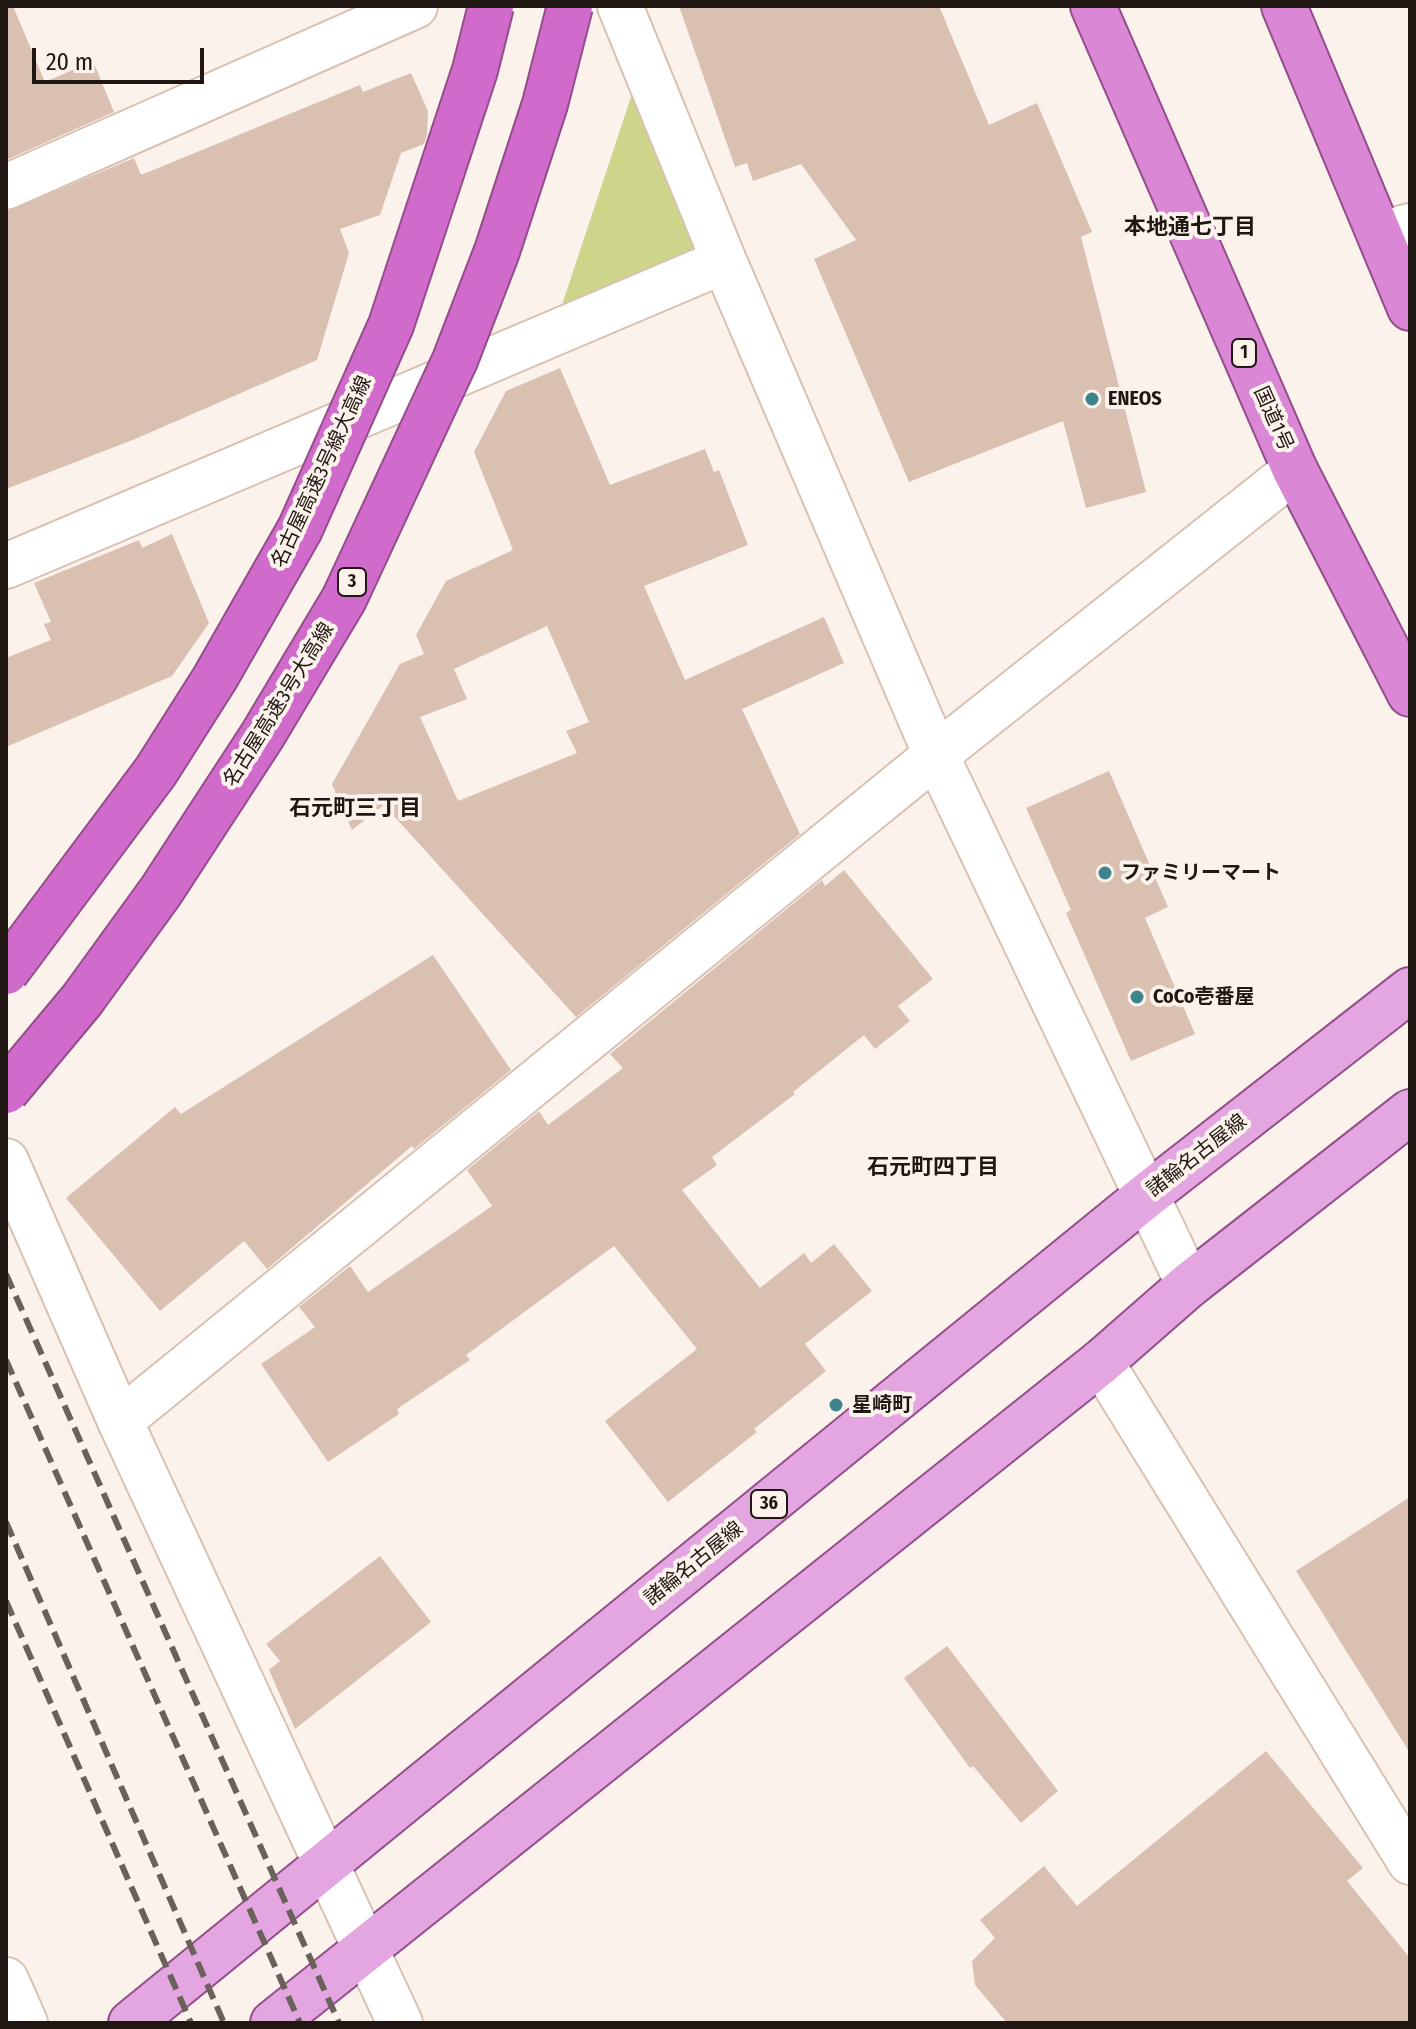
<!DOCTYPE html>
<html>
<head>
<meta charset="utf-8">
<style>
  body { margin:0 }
  #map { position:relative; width:1416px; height:2029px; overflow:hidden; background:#fcf2ec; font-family:"Fira Sans Condensed",sans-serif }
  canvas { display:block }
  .frame { position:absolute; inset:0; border:8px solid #201712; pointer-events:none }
  .scale { position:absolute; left:32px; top:48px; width:172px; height:36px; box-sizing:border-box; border:4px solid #201712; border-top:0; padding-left:10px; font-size:24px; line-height:28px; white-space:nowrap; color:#201712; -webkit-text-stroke:6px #fcf2ec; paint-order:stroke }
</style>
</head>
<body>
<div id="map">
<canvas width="1416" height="2029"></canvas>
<div class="frame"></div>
<div class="scale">20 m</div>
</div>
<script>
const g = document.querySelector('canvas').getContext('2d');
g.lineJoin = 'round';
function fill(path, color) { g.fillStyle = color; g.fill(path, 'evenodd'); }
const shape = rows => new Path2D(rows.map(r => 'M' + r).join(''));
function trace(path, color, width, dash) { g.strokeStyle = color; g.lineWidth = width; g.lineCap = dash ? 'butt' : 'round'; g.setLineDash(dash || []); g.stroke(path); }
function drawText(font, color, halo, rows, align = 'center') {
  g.font = font + ' "Fira Sans Condensed","Noto Sans JP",sans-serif'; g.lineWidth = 8; g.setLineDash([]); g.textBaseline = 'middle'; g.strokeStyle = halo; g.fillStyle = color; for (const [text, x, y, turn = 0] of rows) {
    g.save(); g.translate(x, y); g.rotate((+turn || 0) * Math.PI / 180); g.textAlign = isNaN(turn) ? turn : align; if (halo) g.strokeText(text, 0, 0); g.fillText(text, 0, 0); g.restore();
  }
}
const green = shape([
  [632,94,707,255,556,323]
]);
const building = shape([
  [6,6,13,6,45,82,93,61,114,112,6,160],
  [679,6,939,6,989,125,1037,103,1092,232,1081,237,1146,492,1086,508,1063,421,909,482,814,259,856,240,801,164,753,181,747,163,735,167],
  [411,73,428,111,427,135,424,144,401,153,380,215,340,229,349,253,317,360,135,439,6,489,6,212,134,158,141,175,360,85,363,92],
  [560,368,610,485,705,449,714,472,719,470,748,545,644,586,685,680,824,617,844,663,742,709,800,834,576,1017,384,805,352,830,332,784,400,664,424,654,416,635,446,581,513,550,474,452,506,391],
  [547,626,589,722,566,731,577,753,458,801,420,717,467,699,454,669],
  [172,534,209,623,172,676,6,747,6,658,51,640,44,624,51,622,34,583,139,540,142,548],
  [1109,771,1168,907,1145,918,1195,1034,1131,1061,1066,913,1071,910,1026,808],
  [844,870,933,979,898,1006,910,1021,875,1049,864,1035,793,1092,795,1094,712,1157,717,1165,682,1190,760,1288,804,1253,811,1263,834,1244,872,1291,805,1344,826,1371,754,1429,757,1432,668,1502,605,1421,697,1349,614,1246,466,1355,470,1360,397,1409,399,1414,328,1462,261,1364,315,1327,299,1307,350,1266,368,1292,492,1206,467,1170,539,1111,548,1125,623,1068,610,1054,822,880,825,886],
  [433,955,511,1070,414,1149,412,1146,267,1269,244,1241,160,1311,66,1198,175,1107,181,1114],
  [1410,1497,1410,1753,1296,1571],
  [380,1556,431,1622,295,1729,269,1670,280,1661,266,1644],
  [947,1646,1058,1791,1021,1823,973,1766,970,1768,904,1678],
  [1266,1751,1363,1868,1347,1881,1410,1958,1410,2023,1007,2023,975,1985,972,1961,995,1938,980,1920,1044,1866,1077,1906]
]);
const minor = shape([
  [620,6,724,261,936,755,1189,1285],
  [6,187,415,6],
  [1381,234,1410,226],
  [6,566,724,261],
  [6,1161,120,1421,400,2023],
  [120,1421,936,755,1295,470],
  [6,1980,25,2023]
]);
const tertiary = shape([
  [1101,1362,1410,1862]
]);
const primary = shape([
  [131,2023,1146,1196,1410,990],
  [273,2023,1101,1362,1189,1285,1410,1112]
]);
const trunk = shape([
  [1093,6,1295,470,1410,694],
  [1284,6,1410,308]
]);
const rail = shape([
  [6,1274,339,2023],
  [6,1360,300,2023],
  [6,1522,224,2023],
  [6,1601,191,2023]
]);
const motorwayBridge = shape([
  [6,972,156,771,215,678,300,529,391,325,475,70,491,6],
  [6,1091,82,1000,161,891,262,736,344,599,455,360,497,251,545,104,570,6]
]);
const markers = [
  [1092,399,8,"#3d848d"],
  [1105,873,8,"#3d848d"],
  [1137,997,8,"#3d848d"],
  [836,1405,8,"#3d848d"]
];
const shields = [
  [1244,353,24],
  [352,582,28],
  [769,1504,36]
];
const shieldNames = [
  ["1",1244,353],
  ["3",352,582],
  ["36",769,1504]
];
const poiNames = [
  ["ENEOS",1108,399],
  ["ファミリーマート",1121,873],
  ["CoCo壱番屋",1153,997],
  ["星崎町",852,1405]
];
const streetNames = [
  ["国道1号",1273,419,66],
  ["名古屋高速3号線大高線",322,472,-65],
  ["名古屋高速3号大高線",279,705,-58],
  ["諸輪名古屋線",1197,1156,-38],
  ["諸輪名古屋線",694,1564,-39]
];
const neighbourhoodNames = [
  ["本地通七丁目",1190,228],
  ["石元町三丁目",355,809],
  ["石元町四丁目",933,1168]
];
fill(green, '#ccd58a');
fill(building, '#d9c0b1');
trace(minor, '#d9c1b2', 48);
trace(tertiary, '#d9c1b2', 48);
trace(primary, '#934e8a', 48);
trace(trunk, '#934e8a', 48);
trace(minor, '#fff', 44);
trace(tertiary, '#fff', 44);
trace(primary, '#e3a6e0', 44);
trace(trunk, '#da88d6', 44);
trace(rail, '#6a615b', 6, [16, 8]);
trace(motorwayBridge, '#934e8a', 48, []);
trace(motorwayBridge, '#d16bcb', 44);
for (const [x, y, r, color] of markers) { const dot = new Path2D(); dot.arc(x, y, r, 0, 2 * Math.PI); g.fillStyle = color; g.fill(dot); trace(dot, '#fcf2ec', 3); }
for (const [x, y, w] of shields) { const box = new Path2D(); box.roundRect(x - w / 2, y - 14, w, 28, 6); g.fillStyle = '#fcf2ec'; g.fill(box); trace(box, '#201712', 2); }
drawText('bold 18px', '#201712', null, shieldNames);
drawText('bold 20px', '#201712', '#fcf2ec', poiNames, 'left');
drawText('20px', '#201712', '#fcf2ec', streetNames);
drawText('bold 22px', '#201712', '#fcf2ec', neighbourhoodNames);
</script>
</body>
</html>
